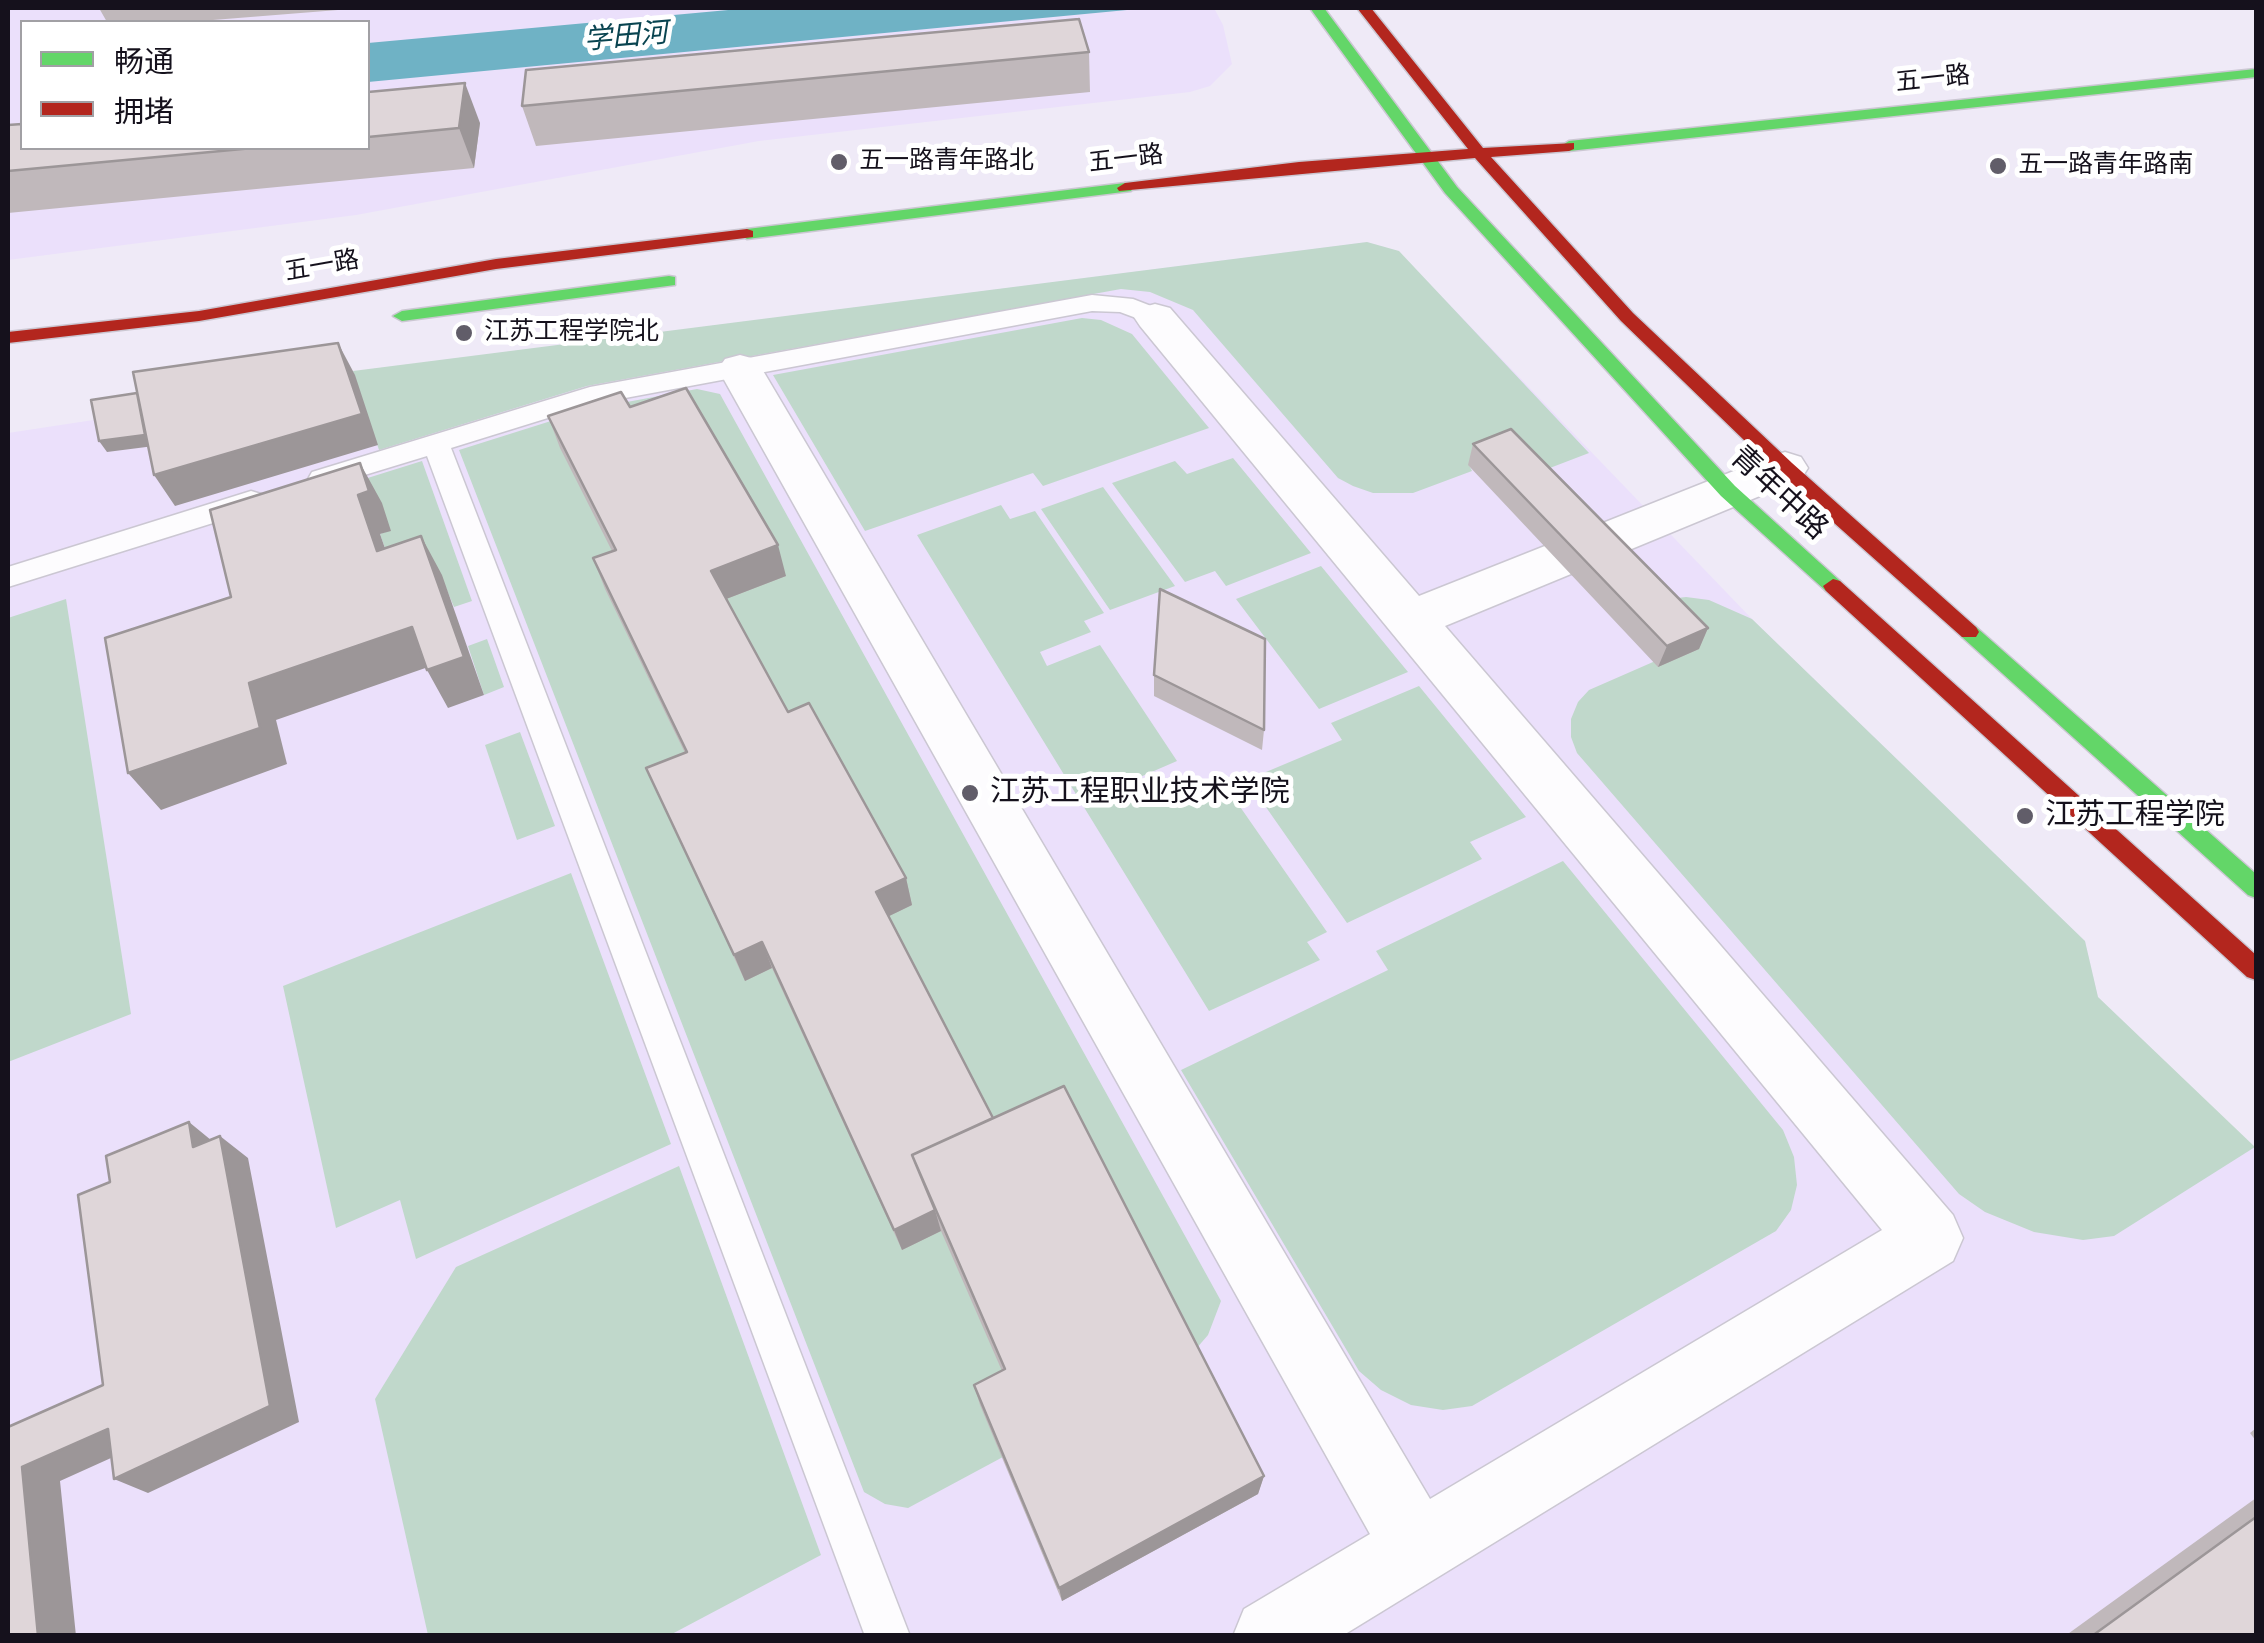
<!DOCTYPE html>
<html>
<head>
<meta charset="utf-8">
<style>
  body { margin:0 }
  #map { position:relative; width:2264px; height:1643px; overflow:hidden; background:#efeaf7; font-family:"Sofia Sans Condensed","Noto Sans SC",sans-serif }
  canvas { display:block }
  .frame { position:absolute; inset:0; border:10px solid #15111c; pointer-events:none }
  .legend { position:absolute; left:20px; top:20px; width:350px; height:130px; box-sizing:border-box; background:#fff; border:2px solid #a1a0a4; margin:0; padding:12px 18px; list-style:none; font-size:30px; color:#15111c }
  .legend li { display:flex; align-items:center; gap:20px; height:50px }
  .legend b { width:50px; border:2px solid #a1a0a4 }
</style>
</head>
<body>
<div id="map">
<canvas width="2264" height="1643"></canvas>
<div class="frame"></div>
<ul class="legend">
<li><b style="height:12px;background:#63d668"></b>畅通</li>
<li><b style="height:12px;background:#b3261e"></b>拥堵</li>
</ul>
</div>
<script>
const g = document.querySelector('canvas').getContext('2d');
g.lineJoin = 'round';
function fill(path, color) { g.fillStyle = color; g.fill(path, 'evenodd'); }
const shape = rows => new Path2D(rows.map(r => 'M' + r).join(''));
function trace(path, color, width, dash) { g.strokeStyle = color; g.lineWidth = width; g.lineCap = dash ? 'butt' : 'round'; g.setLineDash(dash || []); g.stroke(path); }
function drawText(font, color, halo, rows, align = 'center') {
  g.font = font + ' "Sofia Sans Condensed","Noto Sans SC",sans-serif'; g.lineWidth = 10; g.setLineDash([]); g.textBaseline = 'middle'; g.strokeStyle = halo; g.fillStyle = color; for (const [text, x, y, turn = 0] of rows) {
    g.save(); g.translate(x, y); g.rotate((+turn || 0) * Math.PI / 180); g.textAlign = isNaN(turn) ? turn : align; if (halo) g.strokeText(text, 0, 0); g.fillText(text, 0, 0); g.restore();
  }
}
const built = shape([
  [8,8,1214,8,1223,25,1232,64,1210,86,1190,92,759,141,356,215,8,260],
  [22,22,368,22,368,148,22,148],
  [1367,242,1398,251,1752,619,2085,941,2098,997,2256,1149,2256,1635,8,1635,8,433,100,419,98,404]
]);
const green = shape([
  [1367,242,1399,251,1589,453,1529,476,1469,465,1472,471,1413,493,1373,493,1353,486,1338,478,1193,310,1150,292,1121,289,587,386,379,450,353,371],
  [1082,318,1101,320,1132,334,1209,428,1043,486,1033,473,865,531,773,375],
  [697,389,720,394,1221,1301,1208,1335,1189,1357,908,1508,885,1504,864,1492,459,450,589,409],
  [1233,458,1311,553,1226,586,1215,571,1185,582,1112,483,1175,461,1187,474],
  [422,461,472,601,454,607,441,576,399,589,380,534,391,530,230,521],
  [1103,487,1175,586,1110,610,1041,509],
  [1001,505,1010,519,1035,511,1104,613,1084,621,1091,632,1040,652,1047,666,1100,645,1177,761,1124,784,1133,799,1188,776,1203,798,1227,788,1327,932,1307,942,1320,960,1209,1011,917,535],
  [1321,566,1408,672,1319,709,1236,599],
  [1686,597,1709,600,1752,619,2085,941,2098,997,2255,1147,2114,1236,2083,1240,2034,1232,1985,1212,1959,1194,1577,753,1571,737,1571,719,1578,702,1589,690,1653,662,1661,600],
  [66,599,131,1014,8,1062,8,618],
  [487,639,504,687,484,695,468,646],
  [1419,686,1526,817,1470,842,1482,859,1347,923,1247,780,1342,740,1331,723],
  [520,732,555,826,517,840,485,745],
  [1563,861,1783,1130,1794,1157,1797,1185,1791,1210,1776,1231,1472,1406,1443,1410,1411,1405,1381,1390,1359,1371,1181,1070,1388,970,1376,951],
  [571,873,671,1144,416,1259,400,1200,336,1228,283,986],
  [679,1166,821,1555,670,1635,428,1635,375,1399,456,1267]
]);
const water = shape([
  [750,8,1148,8,368,82,368,43]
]);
const lane = shape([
  [1092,295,1133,299,1164,311,1167,317,1155,325,1120,312,1092,311,593,404,451,448,910,1636,865,1636,427,456,322,488,312,486,308,479,312,472,590,387,1092,295],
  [251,491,261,494,265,501,261,508,8,587,8,567,251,491]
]);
const street = shape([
  [1155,304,1170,308,1419,596,1769,457,1785,452,1801,457,1808,468,1801,479,1445,626,1953,1215,1963,1238,1953,1261,1342,1636,1233,1636,1244,1609,1370,1534,718,369,725,359,740,355,755,359,762,369,1430,1499,1882,1230,1140,326,1134,317,1140,308,1155,304]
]);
const fast = shape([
  [1310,8,1324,8,1457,187,1735,486,1840,581,1843,586,1840,591,1826,591,1721,496,1445,193,1310,8],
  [2256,69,2256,77,1569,151,1561,146,1569,141,2256,69],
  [1125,183,1133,188,1131,191,747,239,739,234,747,229,1125,183],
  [669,276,675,277,675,285,402,321,393,316,402,311,669,276],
  [1969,624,1976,627,2256,874,2256,898,2248,895,1962,637,1959,632,1969,624]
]);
const jam = shape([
  [1357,8,1371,8,1483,148,1574,143,1574,149,1569,151,1491,157,1633,313,1792,463,1976,627,1979,632,1976,637,1962,637,1778,473,1621,321,1475,158,1119,191,1117,188,1125,183,1299,162,1468,149,1357,8],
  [747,229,753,231,753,237,496,269,199,321,8,343,8,332,199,311,496,259,747,229],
  [1833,579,1840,581,2256,955,2256,980,2247,977,1826,591,1823,586,1833,579]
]);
const wall = shape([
  [99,8,363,8,188,22,107,22],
  [1089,52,1090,92,536,146,522,106],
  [368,92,480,123,474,168,8,213,8,125,22,148,368,148],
  [630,407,786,576,726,599,788,712,906,878,912,905,889,916,993,1118,1264,1476,1258,1494,1062,1601,980,1405,974,1385,1002,1371,941,1231,902,1250,772,968,745,981,646,768,685,753,605,589,593,558,612,551,560,448,548,416],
  [1473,444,1708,628,1699,649,1658,667,1468,465],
  [1154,675,1264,730,1262,750,1154,696],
  [2256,1428,2256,1441,2250,1433],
  [2256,1498,2256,1636,2065,1636]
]);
const shadedWall = shape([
  [465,83,480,123,474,168,459,128],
  [338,343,355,375,378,445,175,506,154,475],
  [154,403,162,445,107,452,99,441],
  [360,463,382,503,391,531,380,534,399,589,377,551,358,495],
  [421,536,442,575,484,695,448,708,427,670],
  [778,545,786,576,721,601,711,571],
  [412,627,434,665,276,720,287,764,161,810,128,773,249,683],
  [1708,628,1699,649,1658,667,1667,646],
  [906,878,912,905,883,919,876,892],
  [762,942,772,968,745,981,734,955],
  [189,1122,217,1145,193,1147],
  [220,1136,248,1158,299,1422,148,1493,114,1479],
  [935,1210,941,1231,902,1250,894,1230],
  [108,1429,142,1444,60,1481,76,1636,38,1636,22,1467],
  [1264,1476,1258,1494,1062,1601,1059,1588]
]);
const building = shape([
  [1079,19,1089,52,522,106,526,70,1079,19],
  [465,83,459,128,368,137,368,92,465,83],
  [22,124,22,148,253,148,8,171,8,125,22,124],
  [338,343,362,414,154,475,133,372,338,343],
  [686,388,778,545,711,571,788,712,809,703,906,878,876,892,993,1118,912,1155,935,1210,894,1230,762,942,734,955,646,768,687,752,593,558,616,550,548,416,621,392,630,407,686,388],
  [137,393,145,435,99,441,91,400,137,393],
  [1511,429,1708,628,1667,646,1473,444,1511,429],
  [360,463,369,491,358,495,377,551,421,536,464,657,427,670,412,627,249,683,260,728,128,773,105,638,231,597,210,510,360,463],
  [1160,589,1265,639,1264,730,1154,675,1160,589],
  [1064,1086,1264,1476,1059,1588,974,1385,1005,1369,912,1155,1064,1086],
  [189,1122,193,1147,220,1136,270,1406,114,1479,108,1429,22,1467,38,1636,8,1636,8,1427,103,1385,78,1195,110,1182,106,1156,189,1122],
  [2256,1517,2256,1636,2092,1636,2256,1517]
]);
const markers = [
  [839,162,10,"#615d69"],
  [1998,166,10,"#615d69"],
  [464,333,10,"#615d69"],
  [970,793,10,"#615d69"],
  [2025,816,10,"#615d69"]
];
const farStreetnames = [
  ["五一路",1933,80,-6],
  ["五一路",1126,160,-7],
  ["五一路",322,267,-10]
];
const farPoinames = [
  ["五一路青年路北",859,162],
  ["五一路青年路南",2018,166],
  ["江苏工程学院北",484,333]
];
const farWaternames = [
  ["学田河",626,38,-5]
];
const streetNames = [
  ["青年中路",1778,494,43]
];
const poiNames = [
  ["江苏工程职业技术学院",990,793],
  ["江苏工程学院",2045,816]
];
fill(built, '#ebe0fb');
fill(green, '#c0d8cb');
fill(water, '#6fb2c5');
trace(lane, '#cbc7d2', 3);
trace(street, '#cbc7d2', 3);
trace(fast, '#cbc7d2', 3);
trace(jam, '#cbc7d2', 3);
fill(lane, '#fdfcfe');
fill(street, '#fdfcfe');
fill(fast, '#63d668');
fill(jam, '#b3261e');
fill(wall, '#c0b8bb');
fill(shadedWall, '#9c9698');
fill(building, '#dfd6d9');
trace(building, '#9c9698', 2.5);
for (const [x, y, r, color] of markers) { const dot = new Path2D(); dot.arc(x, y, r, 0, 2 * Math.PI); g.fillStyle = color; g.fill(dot); trace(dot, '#fff', 4); }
drawText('25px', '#15111c', '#fff', farStreetnames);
drawText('25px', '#15111c', '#fff', farPoinames, 'left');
drawText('italic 28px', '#094450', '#fff', farWaternames);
drawText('30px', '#15111c', '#fff', streetNames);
drawText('30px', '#15111c', '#fff', poiNames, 'left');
</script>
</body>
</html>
